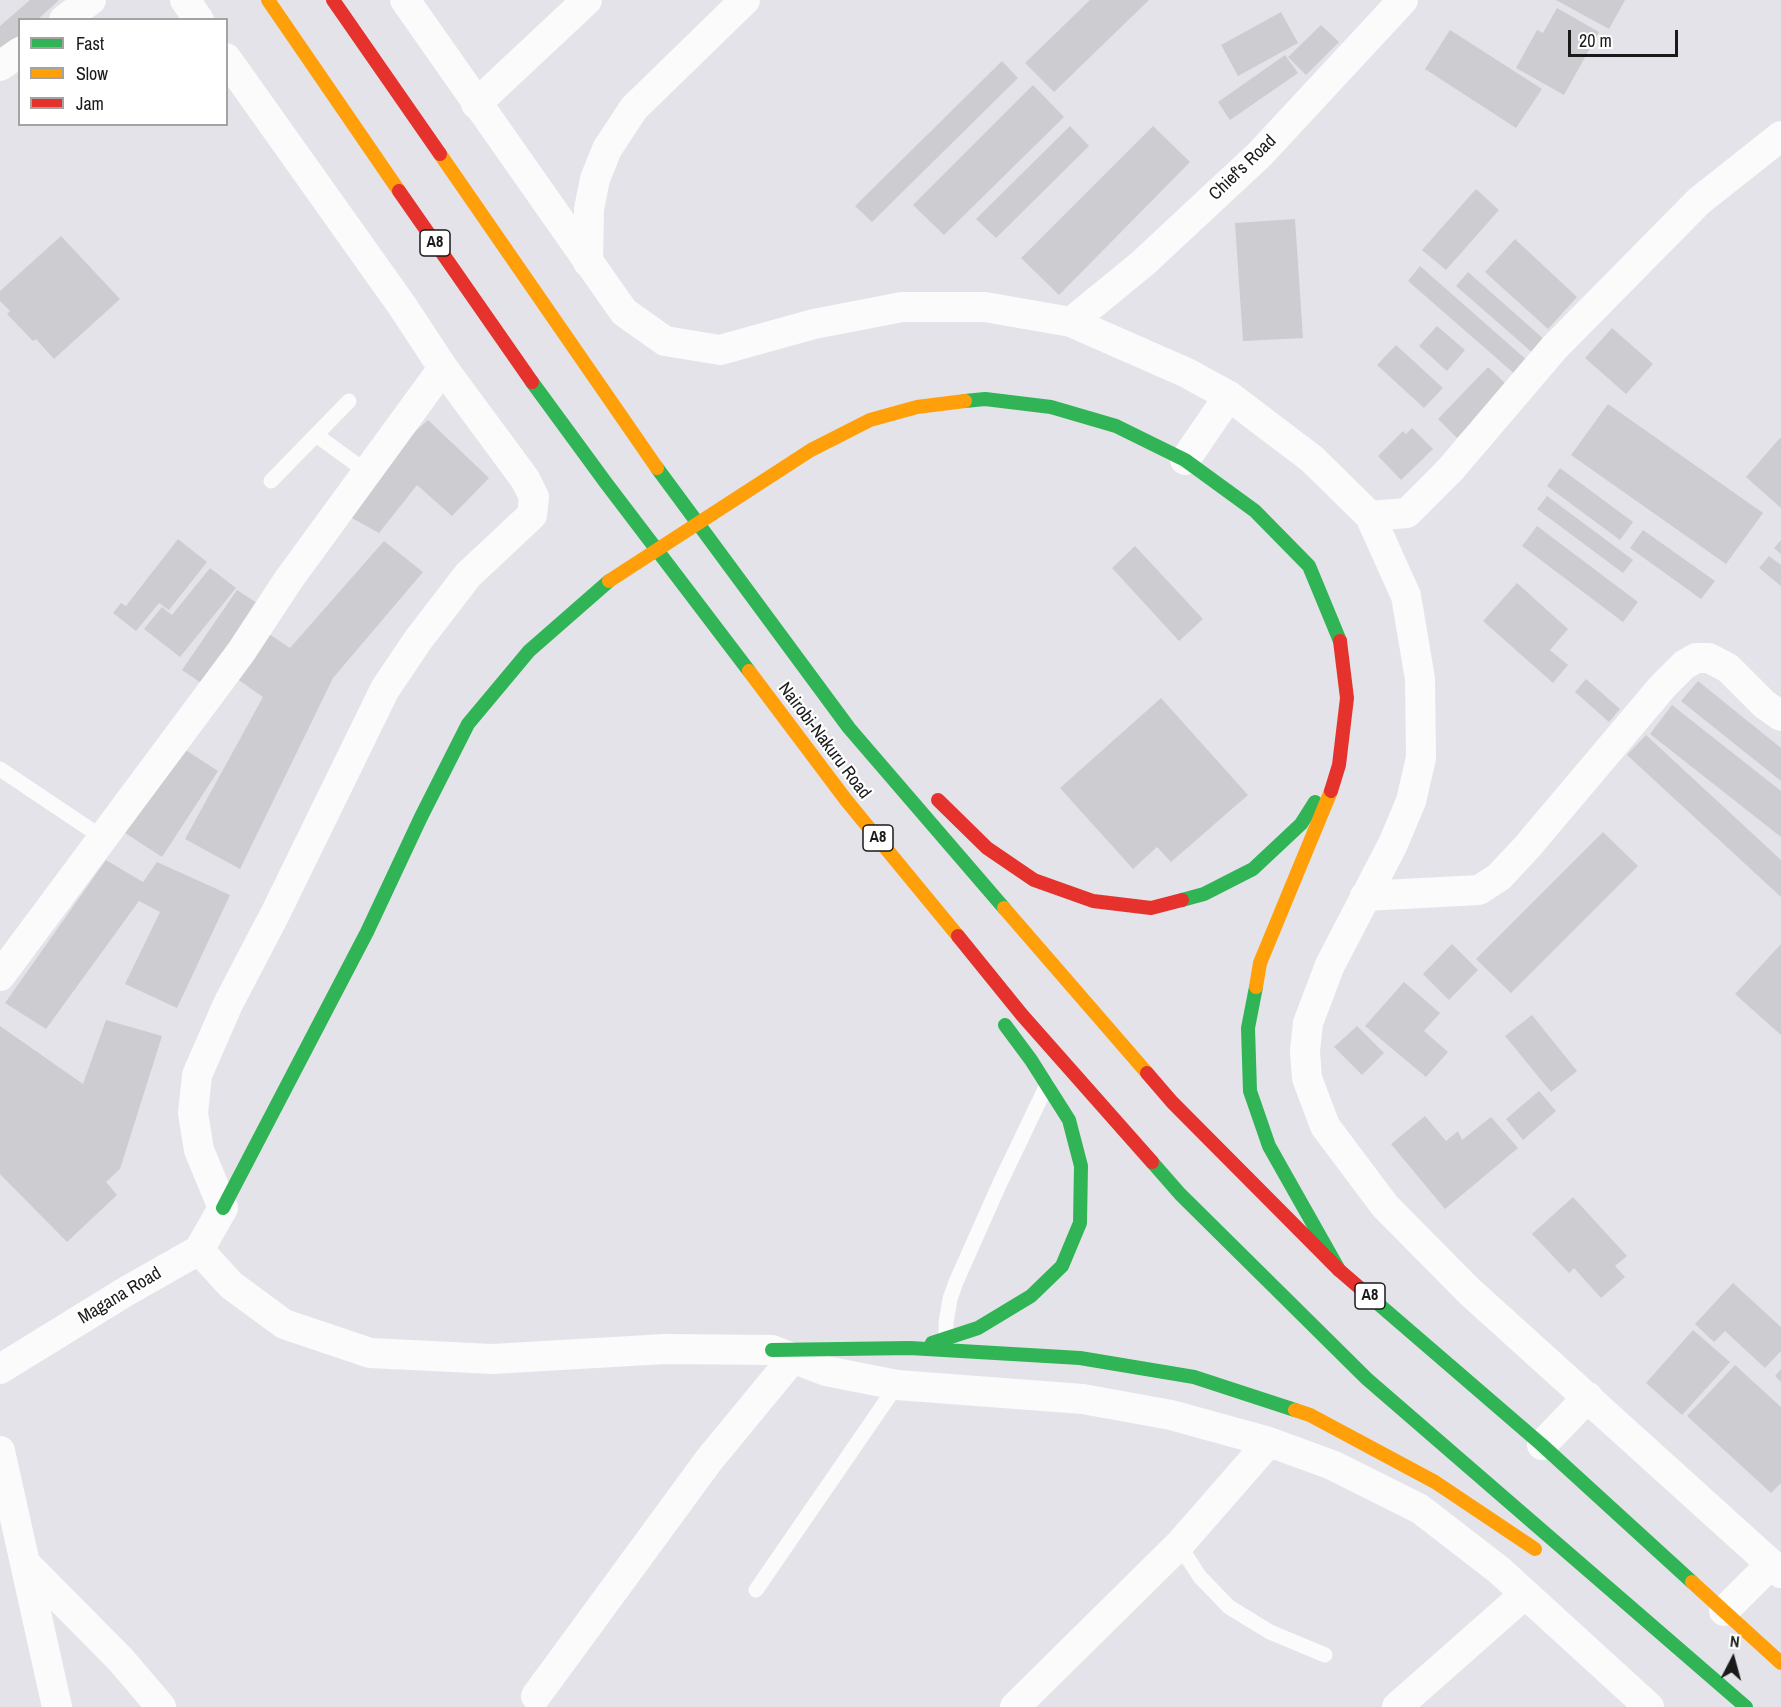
<!DOCTYPE html>
<html>
<head>
<meta charset="utf-8">
<style>
  body { margin:0 }
  #map { position:relative; width:1781px; height:1707px; overflow:hidden; background:#e3e3e9; font-family:"Archivo Narrow",sans-serif }
  canvas { display:block }
  .legend { position:absolute; left:18px; top:18px; width:210px; height:108px; box-sizing:border-box; background:#fff; border:2px solid #a3a3a3; margin:0; padding:8px 10px; list-style:none; font-size:18px; color:#1a1a1a }
  .legend li { display:flex; align-items:center; gap:12px; height:30px }
  .legend b { width:30px; border:2px solid #a3a3a3 }
  .north { position:absolute; left:1703px; top:1629px; width:60px; height:60px; -webkit-text-stroke:4px #fff; paint-order:stroke; rotate:6deg; font-size:16px; font-weight:700; line-height:24px; text-align:center; color:#1a1a1a }
  .north::after { content:''; display:block; margin:auto; width:21px; height:27px; background:#1a1a1a; clip-path:polygon(50% 0,100% 100%,50% 72%,0 100%) }
  .scale { position:absolute; left:1568px; top:30px; width:110px; height:27px; box-sizing:border-box; border:3px solid #1a1a1a; border-top:0; padding-left:8px; font-size:18px; line-height:21px; white-space:nowrap; color:#1a1a1a; -webkit-text-stroke:4px #fff; paint-order:stroke }
</style>
</head>
<body>
<div id="map">
<canvas width="1781" height="1707"></canvas>
<ul class="legend">
<li><b style="height:8px;background:#30b455"></b>Fast</li>
<li><b style="height:8px;background:#ff9f0a"></b>Slow</li>
<li><b style="height:8px;background:#e5322d"></b>Jam</li>
</ul>
<div class="north">N</div>
<div class="scale">20 m</div>
</div>
<script>
const g = document.querySelector('canvas').getContext('2d');
g.lineJoin = 'round';
function fill(path, color) { g.fillStyle = color; g.fill(path, 'evenodd'); }
const shape = rows => new Path2D(rows.map(r => 'M' + r).join(''));
function trace(path, color, width, dash) { g.strokeStyle = color; g.lineWidth = width; g.lineCap = dash ? 'butt' : 'round'; g.setLineDash(dash || []); g.stroke(path); }
function drawText(font, color, halo, rows, align = 'center') {
  g.font = font + ' "Archivo Narrow",sans-serif'; g.lineWidth = 4.5; g.setLineDash([]); g.textBaseline = 'middle'; g.strokeStyle = halo; g.fillStyle = color; for (const [text, x, y, turn = 0] of rows) {
    g.save(); g.translate(x, y); g.rotate((+turn || 0) * Math.PI / 180); g.textAlign = isNaN(turn) ? turn : align; if (halo) g.strokeText(text, 0, 0); g.fillText(text, 0, 0); g.restore();
  }
}
const building = shape([
  [30,0,59,0,37,20,20,20,20,34,2,49,0,47,0,26],
  [1090,0,1149,0,1054,92,1025,63],
  [1556,0,1625,0,1609,29],
  [1557,8,1599,32,1564,95,1516,68,1537,30,1543,33],
  [1281,12,1298,43,1238,76,1221,45],
  [1321,25,1339,42,1306,75,1288,57],
  [1450,30,1542,89,1516,128,1425,69],
  [1285,55,1298,73,1230,120,1218,102],
  [1002,61,1018,78,872,222,855,206],
  [1033,85,1064,117,944,235,913,205],
  [1070,126,1089,146,996,238,976,219],
  [1153,126,1190,162,1059,295,1021,258],
  [1476,189,1499,210,1446,270,1422,250],
  [1295,219,1303,338,1243,341,1235,223],
  [61,236,120,299,54,359,36,339,33,341,7,314,10,311,0,301,0,291],
  [1515,239,1577,297,1548,329,1485,272],
  [1420,266,1529,362,1517,376,1408,281],
  [1468,272,1546,341,1534,354,1456,286],
  [1437,326,1465,350,1447,371,1419,346],
  [1612,328,1653,364,1626,394,1585,358],
  [1396,345,1443,388,1424,408,1377,365],
  [1488,367,1507,385,1457,438,1438,419],
  [1608,404,1763,513,1726,564,1571,455],
  [428,420,489,478,452,516,417,485,379,533,343,513,383,460],
  [1412,428,1433,449,1401,480,1378,456,1403,431,1406,434],
  [1780,438,1781,439,1781,508,1746,477],
  [1560,468,1633,522,1620,540,1547,486],
  [1547,496,1633,560,1623,573,1537,509],
  [1537,526,1638,602,1623,622,1522,546],
  [1643,530,1715,581,1701,599,1630,548],
  [178,539,207,562,169,610,159,603,136,631,113,613,121,603,126,606],
  [1781,540,1781,554,1774,548],
  [384,541,423,572,333,678,240,869,185,839,263,697,233,676,260,628,290,648],
  [1135,546,1203,619,1179,641,1112,568],
  [1769,556,1781,565,1781,586,1759,568],
  [210,568,236,588,180,657,144,629,162,607,172,615],
  [1517,583,1568,629,1550,650,1568,665,1553,683,1483,621],
  [237,590,263,607,207,687,182,670],
  [1586,679,1620,709,1609,722,1575,692],
  [1698,681,1781,748,1781,781,1681,701],
  [1161,698,1248,795,1171,862,1157,847,1133,869,1060,788],
  [1672,705,1781,791,1781,837,1650,734],
  [1646,735,1781,860,1781,897,1627,755],
  [178,745,218,771,162,857,122,831],
  [1603,832,1638,866,1511,993,1476,959],
  [106,860,143,882,157,862,230,895,177,1008,125,984,160,912,139,901,46,1029,5,1003],
  [1452,944,1478,970,1449,1000,1423,974],
  [1781,944,1781,1035,1735,994],
  [1404,982,1440,1013,1424,1031,1448,1052,1426,1077,1365,1026],
  [1532,1015,1577,1071,1551,1092,1505,1036],
  [106,1020,162,1036,120,1169,106,1182,117,1195,67,1242,0,1174,0,1026,83,1084],
  [1357,1026,1384,1053,1362,1075,1334,1047],
  [1539,1091,1556,1111,1523,1140,1506,1119],
  [1425,1116,1446,1141,1458,1131,1462,1140,1491,1117,1518,1148,1445,1209,1391,1144],
  [1573,1197,1627,1256,1615,1266,1625,1277,1601,1298,1574,1268,1569,1273,1532,1234],
  [1733,1283,1781,1327,1781,1351,1765,1368,1725,1331,1714,1342,1695,1324],
  [1693,1330,1730,1362,1682,1415,1646,1383],
  [1735,1365,1781,1407,1781,1483,1771,1493,1687,1416],
  [1781,1369,1781,1382,1775,1376]
]);
const lane = shape([
  [316,435,367,472],
  [271,481,349,401],
  [0,769,103,838],
  [946,1339,946,1323,950,1299,956,1282,1000,1183,1047,1085],
  [1179,1545,1200,1577,1229,1607,1270,1632,1325,1655],
  [756,1590,897,1385]
]);
const street = shape([
  [185,0,199,20],
  [405,0,624,312,665,341,720,350,814,324,902,307,985,307,1071,322,1187,373,1229,396,1312,459,1370,516,1406,596,1420,679,1421,758,1411,801,1393,844,1330,965,1308,1023,1305,1051,1307,1078,1325,1126,1385,1206,1469,1291,1781,1573],
  [64,20,91,0],
  [0,66,20,52],
  [476,104,587,0],
  [588,262,589,209,595,179,607,149,634,108,745,0],
  [1071,322,1142,264,1260,154,1403,0],
  [1185,460,1229,396],
  [1370,516,1407,513,1450,470,1554,348,1699,201,1781,136],
  [1365,896,1479,890,1499,877,1527,847,1663,686,1684,665,1696,658,1709,658,1728,668,1764,704,1781,716],
  [0,976,241,652,289,579,443,368],
  [199,1250,231,1285,284,1324,370,1353,492,1359,665,1349,772,1350,826,1371,897,1385,1083,1399,1171,1415,1269,1442,1332,1465,1420,1509,1499,1570,1649,1707],
  [0,1369,125,1292,199,1250,223,1208,199,1150,193,1113,197,1075,228,1004,275,914,385,689,418,640,468,575,532,515,534,497,525,479,443,368,403,307,226,58],
  [1542,1445,1588,1397],
  [0,1451,57,1707],
  [26,1564,121,1660,161,1707],
  [1724,1611,1771,1564],
  [536,1696,709,1460,793,1358],
  [1015,1707,1179,1545,1269,1442],
  [1397,1707,1525,1594]
]);
const fast = shape([
  [532,382,606,483,749,671],
  [965,401,985,399,1051,407,1116,426,1185,460,1255,511,1309,566,1340,641],
  [657,468,849,728,1004,908],
  [1182,900,1204,894,1253,869,1301,824,1315,802],
  [1256,987,1248,1028,1250,1091,1269,1146,1339,1270],
  [1152,1162,1180,1194,1367,1379,1746,1707],
  [223,1208,367,932,421,817,468,724,529,651,609,581],
  [1361,1289,1542,1445,1692,1582],
  [932,1343,978,1328,1031,1296,1062,1266,1080,1223,1081,1166,1069,1120,1031,1060,1005,1025],
  [772,1350,910,1348,1080,1358,1194,1377,1295,1410]
]);
const slow = shape([
  [268,0,399,191],
  [440,154,657,468],
  [609,581,811,450,870,420,917,407,965,401],
  [749,671,846,800,958,936],
  [1004,908,1147,1073],
  [1256,987,1260,963,1331,791],
  [1295,1410,1310,1415,1435,1482,1535,1549],
  [1692,1582,1781,1663]
]);
const jam = shape([
  [333,0,440,154],
  [399,191,532,382],
  [1331,791,1339,765,1347,698,1340,641],
  [938,800,987,848,1034,880,1093,901,1151,908,1182,900],
  [958,936,1022,1015,1152,1162],
  [1147,1073,1172,1102,1339,1270,1361,1289]
]);
const shields = [
  [435,243,30],
  [878,838,30],
  [1370,1296,30]
];
const shieldNames = [
  ["A8",435,243],
  ["A8",878,838],
  ["A8",1370,1296]
];
const streetNames = [
  ["Chief's Road",1243,168,-44],
  ["Nairobi-Nakuru Road",824,741,53],
  ["Magana Road",120,1296,-31]
];
fill(building, '#ccccd1');
trace(lane, '#fbfbfc', 15);
trace(street, '#fbfbfc', 30);
trace(fast, '#30b455', 14);
trace(slow, '#ff9f0a', 14);
trace(jam, '#e5322d', 14);
for (const [x, y, w] of shields) { const box = new Path2D(); box.roundRect(x - w / 2, y - 13, w, 26, 4.5); g.fillStyle = '#fff'; g.fill(box); trace(box, '#1a1a1a', 1.5); }
drawText('bold 16px', '#1a1a1a', null, shieldNames);
drawText('18px', '#1a1a1a', '#fff', streetNames);
</script>
</body>
</html>
